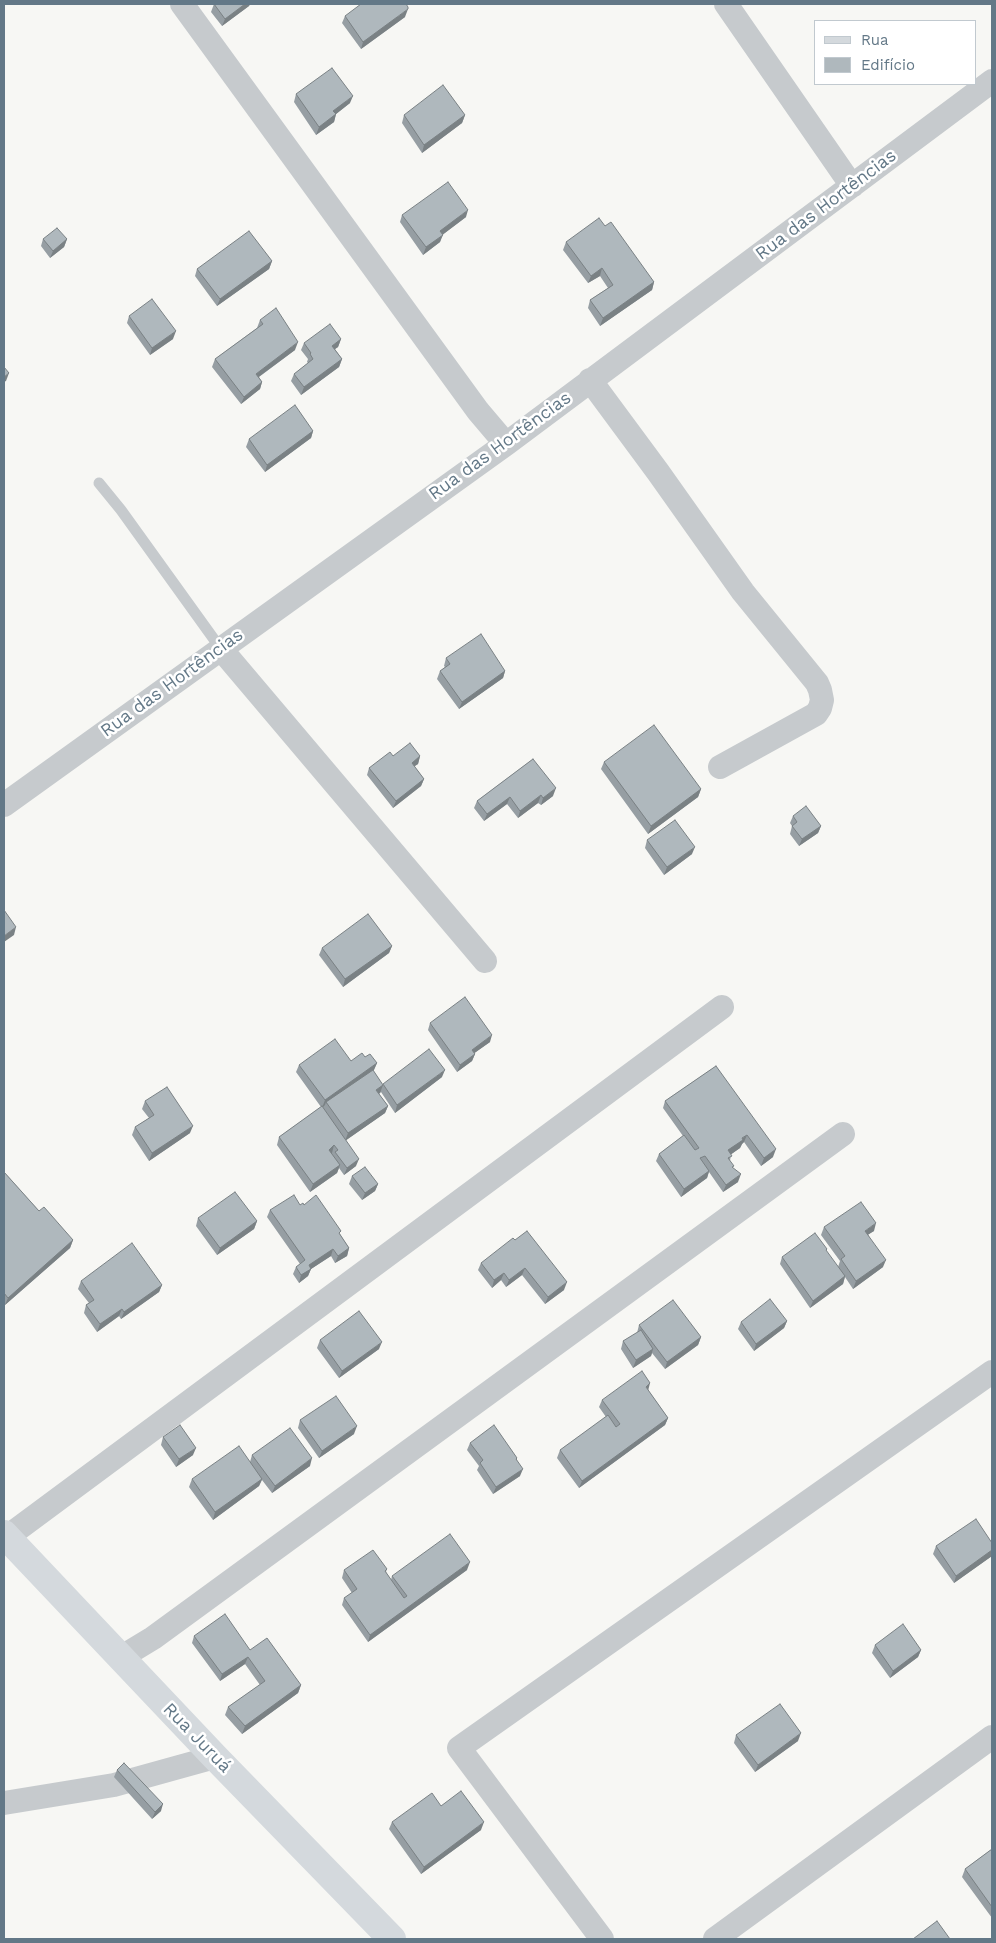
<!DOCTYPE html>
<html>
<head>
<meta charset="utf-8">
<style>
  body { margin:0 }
  #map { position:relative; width:996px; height:1943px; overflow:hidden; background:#f7f7f4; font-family:"Work Sans",sans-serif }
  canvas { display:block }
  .frame { position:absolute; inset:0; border:5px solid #637887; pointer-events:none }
  .legend { position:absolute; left:814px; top:20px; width:162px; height:65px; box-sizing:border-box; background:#fff; border:1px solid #c1c9cf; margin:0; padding:6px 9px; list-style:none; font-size:15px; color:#637887 }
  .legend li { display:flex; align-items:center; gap:10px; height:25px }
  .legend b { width:25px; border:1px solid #c1c9cf }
</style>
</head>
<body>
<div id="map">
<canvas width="996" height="1943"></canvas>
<div class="frame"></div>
<ul class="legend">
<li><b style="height:6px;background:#d4d9dd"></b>Rua</li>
<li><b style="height:14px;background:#afb8bd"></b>Edifício</li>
</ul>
</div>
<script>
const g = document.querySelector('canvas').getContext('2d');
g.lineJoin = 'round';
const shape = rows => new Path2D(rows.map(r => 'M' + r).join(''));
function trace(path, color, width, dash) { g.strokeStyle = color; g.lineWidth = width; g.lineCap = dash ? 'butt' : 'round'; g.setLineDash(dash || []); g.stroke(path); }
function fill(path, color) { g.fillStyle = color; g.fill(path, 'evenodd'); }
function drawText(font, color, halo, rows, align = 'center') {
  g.font = font + ' "Work Sans",sans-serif'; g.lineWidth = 5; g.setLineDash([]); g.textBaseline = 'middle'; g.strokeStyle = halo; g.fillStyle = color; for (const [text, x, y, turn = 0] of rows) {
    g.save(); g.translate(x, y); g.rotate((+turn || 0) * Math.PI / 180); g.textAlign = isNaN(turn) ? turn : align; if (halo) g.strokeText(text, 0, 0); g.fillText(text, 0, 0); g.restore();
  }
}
const lane = shape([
  [99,483,121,510,221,649]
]);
const street = shape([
  [182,4,478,411,506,444],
  [726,4,852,186],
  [590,380,658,472,743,592,817,683,820,690,822,700,820,708,816,714,720,767],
  [221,649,485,961],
  [4,805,506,444,992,81],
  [7,1537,722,1007],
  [120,1658,153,1638,843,1134],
  [4,1803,114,1785,215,1757],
  [602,1939,459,1748,992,1372],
  [715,1939,992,1737]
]);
const secondary = shape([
  [4,1534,215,1757,392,1939]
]);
const wall = shape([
  [214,4,250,4,249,6,222,26,211,12],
  [345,16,405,17,361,49,342,23],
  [296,94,350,103,336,114,334,122,316,135,294,102],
  [404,115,465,115,462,123,422,153,402,123],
  [402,215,466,217,442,235,440,242,423,255,400,222],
  [605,226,654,282,652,290,600,326,588,308,590,300,608,288,600,276,588,283,563,250,566,242],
  [43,239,67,239,64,247,50,258,41,246],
  [272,261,269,269,217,306,195,276,197,269],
  [129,316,173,339,150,355,127,323],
  [260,320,295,350,259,377,262,382,260,389,241,404,212,367,215,359,257,328],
  [341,339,338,347,335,349,342,359,339,367,301,395,291,381,294,374,308,363,307,362,308,359,301,350,304,343],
  [313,431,311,438,265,472,246,447,249,439],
  [446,658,505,671,503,678,459,709,437,679,440,671,445,667,444,666],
  [393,756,420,756,418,764,414,766,424,779,421,786,393,808,367,775,369,768],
  [533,759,553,796,541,805,538,803,518,818,507,804,484,821,474,808,477,801],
  [604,762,701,789,698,797,648,834,601,769],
  [793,816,821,826,818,833,799,846,790,834,792,826,790,823],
  [647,840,692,854,664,875,645,848],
  [392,946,389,953,343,987,319,955,322,948],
  [430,1023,490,1042,474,1053,475,1054,472,1061,457,1072,428,1030],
  [365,1057,377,1063,373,1071,383,1085,442,1077,395,1113,381,1092,379,1094,388,1106,385,1113,346,1140,356,1166,344,1175,339,1168,337,1173,310,1192,277,1145,279,1137,321,1107,296,1072,299,1065,351,1061],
  [716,1066,773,1157,761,1166,744,1142,742,1144,740,1148,731,1154,730,1161,738,1182,723,1192,709,1172,707,1178,681,1197,656,1161,659,1154,683,1136,663,1108,665,1101],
  [145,1101,190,1133,149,1161,132,1135,135,1127,149,1118,142,1109],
  [4,1172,39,1211,73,1240,70,1248,5,1305,4,1304],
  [352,1176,378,1184,375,1191,362,1200,349,1184],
  [300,1205,304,1205,340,1234,349,1248,347,1256,335,1263,331,1256,311,1269,308,1276,299,1283,293,1274,296,1267,300,1264,267,1217,270,1210],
  [198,1218,257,1221,254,1229,217,1255,196,1226],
  [824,1227,874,1231,868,1234,883,1267,853,1289,845,1277,843,1284,810,1308,780,1264,782,1257,838,1267,840,1261,821,1235],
  [515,1240,564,1290,545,1304,522,1275,506,1287,501,1280,492,1288,478,1270,481,1263],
  [81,1281,162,1285,159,1292,121,1319,119,1316,97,1332,84,1313,86,1305,89,1303,78,1289],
  [787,1321,784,1328,754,1351,738,1329,741,1322],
  [639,1325,701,1337,698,1345,665,1369,652,1353,651,1356,633,1368,621,1349,623,1341,637,1333],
  [320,1340,379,1349,339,1378,317,1348],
  [648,1390,668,1418,665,1425,579,1488,557,1458,560,1450,606,1417,599,1407,602,1400],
  [300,1420,354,1434,319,1458,298,1428],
  [163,1437,193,1455,176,1467,161,1445],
  [470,1443,517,1458,517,1460,520,1476,493,1494,477,1470,479,1466,467,1450],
  [252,1455,310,1466,272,1493,262,1480,259,1486,213,1520,189,1487,192,1479,250,1462],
  [992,1543,992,1556,954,1583,933,1554,936,1546],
  [387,1569,386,1572,391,1580,392,1576,467,1570,368,1642,342,1605,344,1598,352,1593,342,1578,344,1570],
  [194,1636,250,1650,301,1685,298,1693,242,1734,225,1715,228,1707,260,1685,245,1664,220,1681,192,1643],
  [875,1645,921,1650,918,1657,890,1678,872,1653],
  [736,1735,798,1741,755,1772,734,1743],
  [117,1770,161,1811,152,1819,114,1777],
  [441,1806,481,1830,421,1874,389,1829,392,1822],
  [992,1849,992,1918,962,1877,965,1869]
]);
const shadedWall = shape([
  [245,4,250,4,249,6,222,26,225,19],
  [408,9,405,17,361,49,363,42],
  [353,96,350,103,331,118,333,111],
  [336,114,334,122,316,135,319,127],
  [465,115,462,123,422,153,424,145],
  [468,210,466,217,437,239,440,231],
  [443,235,440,242,423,255,426,247],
  [67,239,64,247,50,258,53,251],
  [272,261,269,269,217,306,220,299],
  [602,268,600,276,588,283,591,276],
  [654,282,652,290,600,326,603,318],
  [176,331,173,339,150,355,152,348],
  [341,339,338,347,329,353,332,346],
  [298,342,295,350,253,381,256,374],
  [342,359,339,367,301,395,304,387],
  [9,373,6,381,4,382,4,377],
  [262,382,260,389,241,404,244,397],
  [313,431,311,438,265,472,267,465],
  [505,671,503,678,459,709,462,702],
  [420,756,418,764,409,770,412,763],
  [424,779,421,786,393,808,396,801],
  [556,788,553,796,541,805,543,798],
  [701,789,698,797,648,834,651,826],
  [541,795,538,803,518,818,520,811],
  [510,797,507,804,484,821,487,814],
  [821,826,818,833,799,846,802,839],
  [695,847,692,854,664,875,667,867],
  [16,927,14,935,4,942,4,936],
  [392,946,389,953,343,987,345,979],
  [492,1035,490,1042,469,1057,472,1050],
  [475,1054,472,1061,457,1072,460,1065],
  [377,1063,374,1070,327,1104,326,1102,325,1105,322,1108,325,1100],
  [445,1070,442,1077,395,1113,397,1105],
  [383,1085,380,1093,373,1097,376,1090],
  [388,1106,385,1113,345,1141,348,1133],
  [193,1126,190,1133,149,1161,152,1153],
  [747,1135,744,1142,742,1144,740,1148,726,1158,728,1150],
  [334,1145,332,1153,326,1157,329,1150],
  [776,1149,773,1157,761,1166,764,1158],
  [359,1159,356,1166,344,1175,347,1168],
  [340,1165,337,1173,310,1192,313,1184],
  [709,1171,707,1178,681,1197,684,1189],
  [741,1174,738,1182,723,1192,726,1185],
  [378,1184,375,1191,362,1200,365,1193],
  [257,1221,254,1229,217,1255,220,1248],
  [876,1223,874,1231,863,1238,865,1231],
  [73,1240,70,1248,5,1305,8,1298],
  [349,1248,347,1256,335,1263,338,1256],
  [333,1249,331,1256,311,1269,308,1276,299,1283,301,1275,309,1265],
  [886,1260,883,1267,853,1289,856,1281],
  [525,1268,522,1275,506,1287,509,1280],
  [504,1273,501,1280,492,1288,494,1280],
  [845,1276,843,1284,810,1308,813,1301],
  [567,1282,564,1290,545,1304,548,1297],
  [162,1285,159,1292,121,1319,124,1312],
  [122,1309,119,1316,97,1332,100,1324],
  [787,1321,784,1328,754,1351,756,1344],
  [701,1337,698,1345,665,1369,667,1362],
  [382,1342,379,1349,339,1378,342,1371],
  [653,1349,651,1356,633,1368,636,1360],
  [650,1383,648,1391,646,1387],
  [668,1418,665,1425,579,1488,582,1481],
  [357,1426,354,1434,319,1458,322,1451],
  [196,1448,193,1455,176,1467,179,1459],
  [312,1458,310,1466,272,1493,275,1486],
  [523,1469,520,1476,493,1494,496,1487],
  [262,1479,259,1486,213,1520,215,1512],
  [992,1550,992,1556,954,1583,956,1576],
  [470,1562,467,1570,368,1642,370,1635],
  [921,1650,918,1657,890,1678,893,1671],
  [248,1657,245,1664,220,1681,222,1674],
  [301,1685,298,1693,242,1734,245,1726],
  [801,1733,798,1741,755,1772,758,1765],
  [163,1804,161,1811,152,1819,155,1812],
  [484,1822,481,1830,421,1874,424,1867]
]);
const building = shape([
  [214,4,245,4,225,19,214,4],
  [361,4,406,4,408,7,408,9,363,42,345,16,361,4],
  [332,68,353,96,333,111,336,114,319,127,296,94,332,68],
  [443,85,465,115,424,145,404,115,443,85],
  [448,182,468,210,440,231,443,235,426,247,402,215,448,182],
  [599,218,605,226,611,222,654,282,603,318,590,300,613,285,602,268,591,276,566,242,599,218],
  [57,228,67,239,53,251,43,239,57,228],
  [249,231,272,261,220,299,197,269,249,231],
  [152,299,176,331,152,348,129,316,152,299],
  [276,308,298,342,256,374,262,382,244,397,215,359,263,324,260,320,276,308],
  [330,324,341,339,332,346,342,359,304,387,294,374,313,359,310,354,311,353,304,343,330,324],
  [4,367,9,373,4,377,4,367],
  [295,405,313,431,267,465,249,439,295,405],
  [481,634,505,671,462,702,440,671,450,664,446,658,481,634],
  [654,725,701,789,651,826,604,762,654,725],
  [410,743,420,756,412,763,424,779,396,801,369,768,390,752,393,756,410,743],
  [533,759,556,788,543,798,541,795,520,811,510,797,487,814,477,801,533,759],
  [806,806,821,826,802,839,792,826,797,822,793,816,806,806],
  [675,820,695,847,667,867,647,840,675,820],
  [4,910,16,927,4,936,4,910],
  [368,914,392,946,345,979,322,948,368,914],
  [465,997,492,1035,472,1050,475,1054,460,1065,430,1023,465,997],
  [335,1039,351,1061,362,1053,365,1057,370,1054,377,1063,325,1100,299,1065,335,1039],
  [429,1049,445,1070,397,1105,383,1084,429,1049],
  [716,1066,776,1149,764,1158,747,1135,742,1138,743,1140,728,1150,732,1156,728,1158,734,1166,732,1167,741,1174,726,1185,705,1156,700,1158,709,1171,684,1189,659,1154,684,1135,695,1150,699,1148,665,1101,716,1066],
  [373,1070,383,1085,376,1090,388,1106,348,1133,326,1102,373,1070],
  [167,1087,193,1126,152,1153,135,1127,154,1115,145,1101,167,1087],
  [322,1106,359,1159,347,1168,335,1152,338,1150,334,1145,329,1150,340,1165,313,1184,279,1137,322,1106],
  [365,1167,378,1184,365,1193,352,1176,365,1167],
  [4,1172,39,1211,44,1207,73,1240,8,1298,4,1293,4,1172],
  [235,1192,257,1221,220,1248,198,1218,235,1192],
  [294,1195,300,1205,303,1203,304,1205,316,1195,341,1231,339,1233,349,1248,338,1256,333,1249,309,1265,311,1269,301,1275,296,1267,305,1260,270,1210,294,1195],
  [861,1202,876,1223,865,1231,886,1260,856,1281,841,1259,845,1256,824,1227,861,1202],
  [527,1231,567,1282,548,1297,525,1268,509,1280,504,1273,494,1280,481,1263,513,1238,515,1240,527,1231],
  [815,1233,827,1249,826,1250,845,1276,813,1301,782,1257,815,1233],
  [132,1243,162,1285,124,1312,122,1309,100,1324,86,1305,94,1300,81,1281,132,1243],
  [770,1299,787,1321,756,1344,741,1322,770,1299],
  [673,1300,701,1337,667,1362,639,1325,673,1300],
  [359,1311,382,1342,342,1371,320,1340,359,1311],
  [641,1330,653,1349,636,1360,623,1341,641,1330],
  [642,1371,650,1383,646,1387,668,1418,582,1481,560,1450,608,1415,616,1427,620,1424,602,1400,642,1371],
  [336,1396,357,1426,322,1451,300,1420,336,1396],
  [180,1425,196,1448,179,1459,163,1437,180,1425],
  [494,1425,517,1458,516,1459,523,1469,496,1487,480,1463,483,1460,470,1443,494,1425],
  [290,1428,312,1458,275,1486,252,1455,290,1428],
  [239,1446,262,1479,215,1512,192,1479,239,1446],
  [976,1519,992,1543,992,1550,956,1576,936,1546,976,1519],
  [450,1534,470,1562,370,1635,344,1598,357,1589,344,1570,373,1550,387,1569,385,1571,404,1598,407,1596,392,1576,450,1534],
  [225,1614,250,1650,267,1638,301,1685,245,1726,228,1707,265,1681,248,1657,222,1674,194,1636,225,1614],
  [903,1624,921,1650,893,1671,875,1645,903,1624],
  [780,1704,801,1733,758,1765,736,1735,780,1704],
  [124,1763,163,1804,155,1812,117,1770,124,1763],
  [461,1791,484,1822,424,1867,392,1822,432,1793,441,1806,461,1791],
  [992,1849,992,1907,965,1869,992,1849],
  [937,1921,950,1939,913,1939,937,1921]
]);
const streetNames = [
  ["Rua das Hortências",826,205,-37],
  ["Rua das Hortências",500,446,-36],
  ["Rua das Hortências",172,683,-36],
  ["Rua Juruá",197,1738,46]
];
trace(lane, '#c6cacd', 11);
trace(street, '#c6cacd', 24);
trace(secondary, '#d4d9dd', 28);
fill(wall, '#969ea3');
fill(shadedWall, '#7a8184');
fill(building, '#afb8bd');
trace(building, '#7a8184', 1);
drawText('18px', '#637887', '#fff', streetNames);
</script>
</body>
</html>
